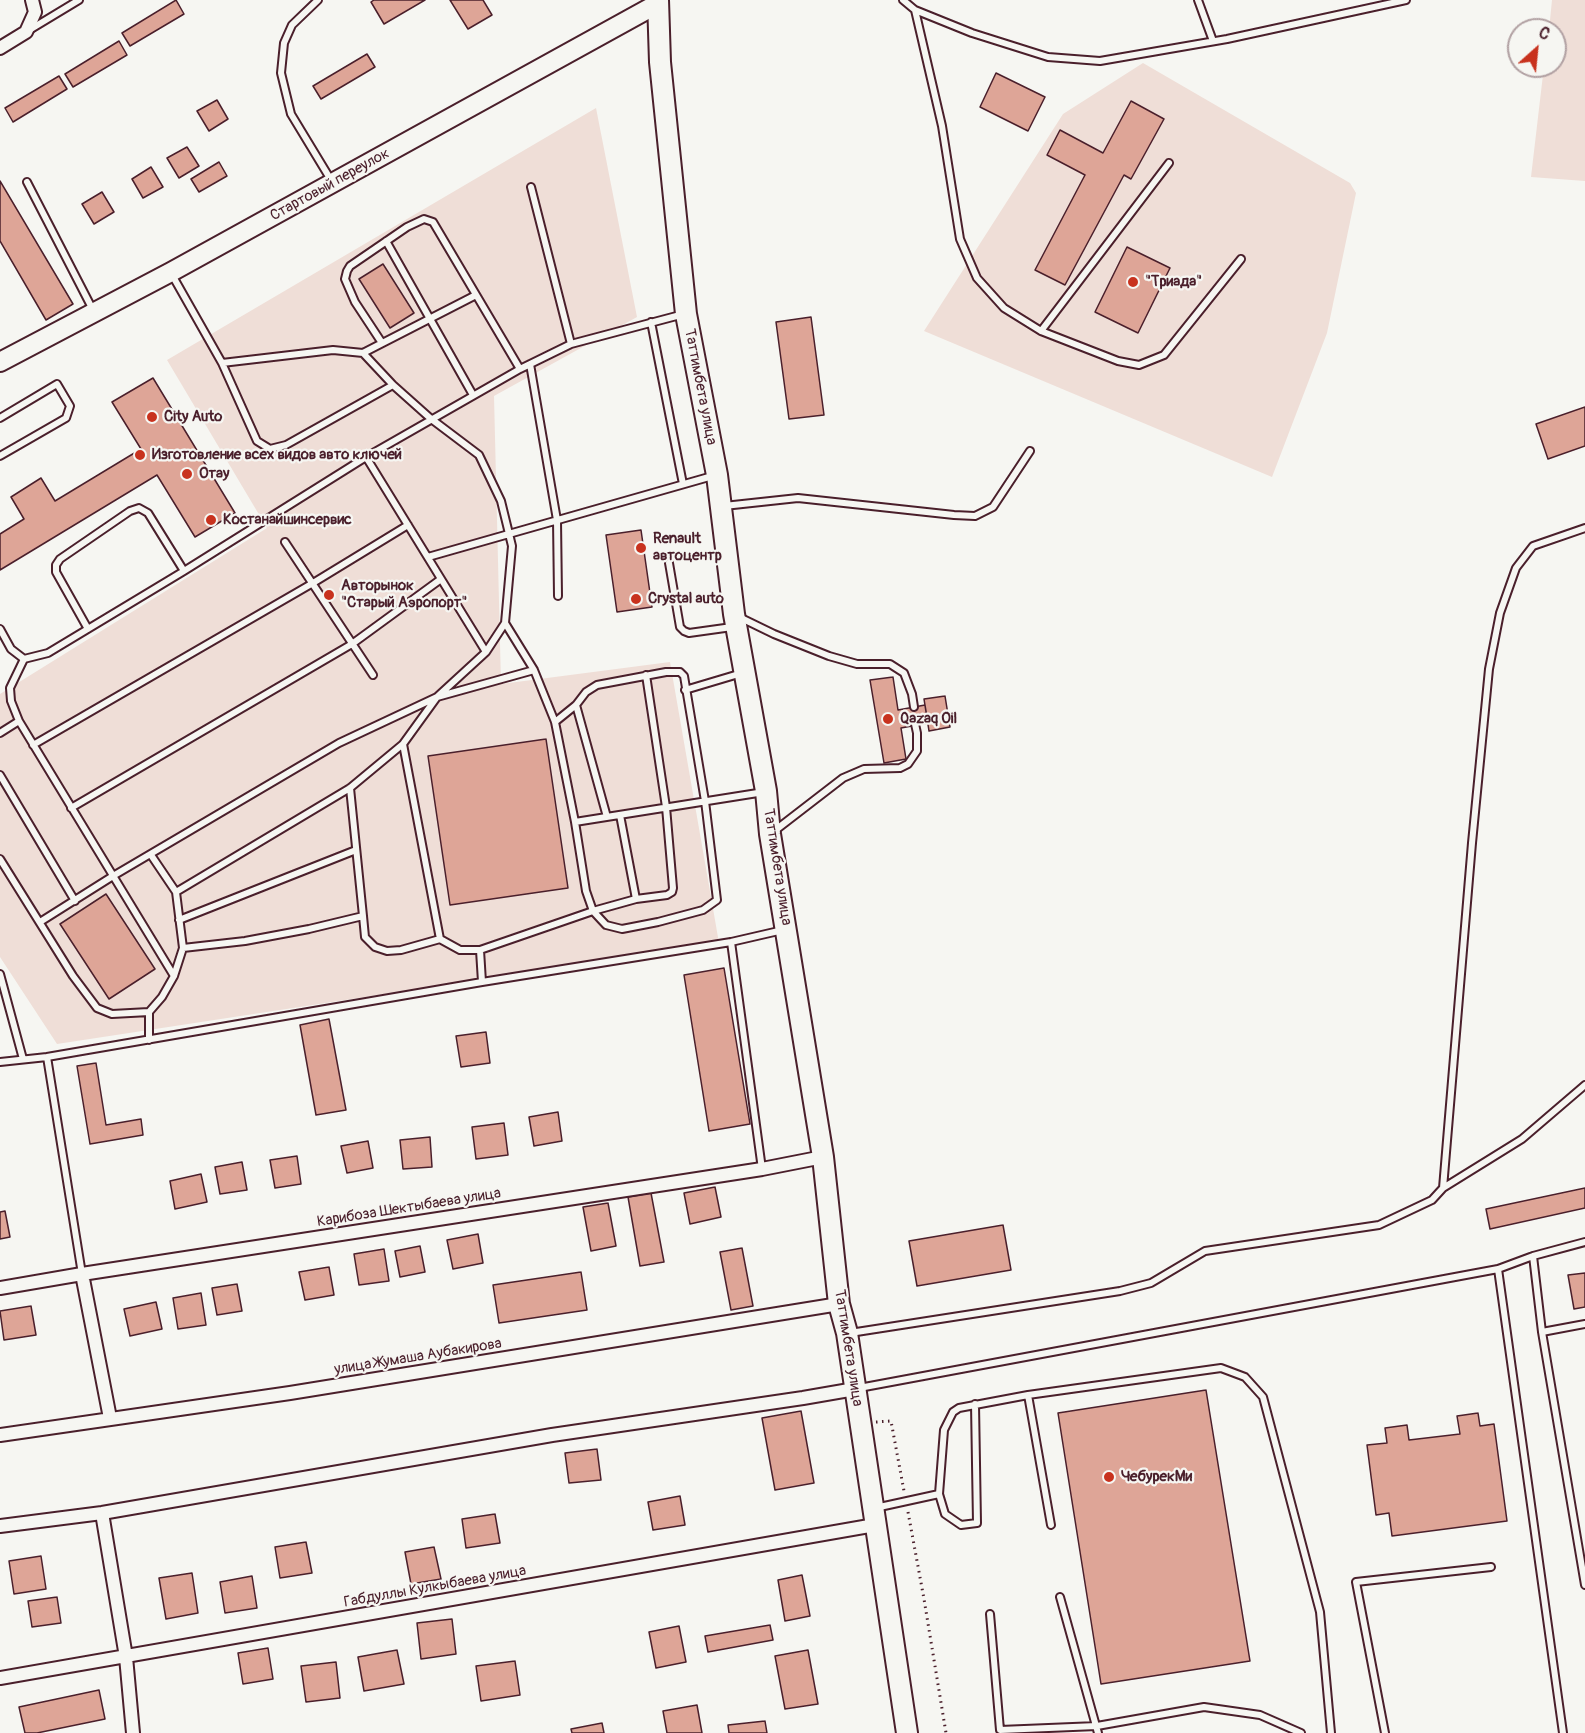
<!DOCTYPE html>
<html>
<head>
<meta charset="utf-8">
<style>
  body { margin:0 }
  #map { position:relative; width:1585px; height:1733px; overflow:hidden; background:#f6f6f2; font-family:Pangolin,sans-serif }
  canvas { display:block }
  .north { position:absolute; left:1507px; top:18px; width:60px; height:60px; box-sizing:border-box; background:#f6f6f2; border:2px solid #b1a0a2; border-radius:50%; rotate:27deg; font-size:16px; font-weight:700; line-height:24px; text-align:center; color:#4a1f2b }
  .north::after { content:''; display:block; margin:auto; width:21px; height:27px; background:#c8321e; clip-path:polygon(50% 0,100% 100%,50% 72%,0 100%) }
</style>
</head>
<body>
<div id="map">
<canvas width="1585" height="1733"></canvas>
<div class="north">С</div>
</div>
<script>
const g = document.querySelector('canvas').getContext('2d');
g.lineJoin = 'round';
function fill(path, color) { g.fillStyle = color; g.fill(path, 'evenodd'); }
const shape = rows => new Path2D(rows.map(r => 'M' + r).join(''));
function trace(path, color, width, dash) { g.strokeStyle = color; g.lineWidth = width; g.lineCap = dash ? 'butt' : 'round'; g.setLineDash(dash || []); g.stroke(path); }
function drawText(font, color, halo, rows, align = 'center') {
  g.font = font + ' Pangolin,sans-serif'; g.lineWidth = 4.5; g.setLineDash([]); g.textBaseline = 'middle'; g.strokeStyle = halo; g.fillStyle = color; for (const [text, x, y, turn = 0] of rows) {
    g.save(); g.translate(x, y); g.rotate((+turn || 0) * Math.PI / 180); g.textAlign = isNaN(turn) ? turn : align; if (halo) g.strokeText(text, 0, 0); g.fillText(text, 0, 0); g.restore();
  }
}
const built = shape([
  [1552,0,1585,0,1585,181,1531,177,1544,66,1555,66,1555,30,1549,30],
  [1143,63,1350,183,1356,193,1327,333,1272,477,924,331,1063,114],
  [596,108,637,317,494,396,501,684,670,662,719,943,57,1044,0,957,0,694,267,528,167,360]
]);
const building = shape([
  [176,0,184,14,130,46,122,33,176,0],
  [374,0,425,0,384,24,371,2,374,0],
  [450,0,483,0,492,15,468,29,450,0],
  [119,41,127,55,73,87,65,74,119,41],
  [367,54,375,67,321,99,313,86,367,54],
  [996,73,1045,97,1028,131,980,107,996,73],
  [59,76,67,89,13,122,5,108,59,76],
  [217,100,228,119,209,131,197,111,217,100],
  [1131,101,1164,119,1131,179,1124,175,1065,285,1035,270,1085,175,1047,155,1060,130,1103,153,1131,101],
  [187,147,199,166,179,178,167,158,187,147],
  [219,162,227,176,199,192,191,179,219,162],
  [151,167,163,187,143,198,132,179,151,167],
  [0,181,73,304,46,320,0,241,0,181],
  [102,192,114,212,94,224,82,204,102,192],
  [1127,247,1170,268,1138,333,1095,312,1127,247],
  [383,264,414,313,390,328,359,279,383,264],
  [811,317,824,415,789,419,776,322,811,317],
  [153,378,235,513,195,537,157,475,0,570,0,534,24,519,11,497,41,478,55,501,141,449,112,402,153,378],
  [1585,407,1585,446,1548,459,1536,424,1585,407],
  [641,530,652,607,617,612,606,535,641,530],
  [893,677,898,710,925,705,928,723,901,728,906,759,884,763,870,680,893,677],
  [945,696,950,727,929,731,924,699,945,696],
  [546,739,568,888,450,905,428,756,546,739],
  [106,894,155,969,109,999,60,924,106,894],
  [724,968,750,1124,709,1131,684,975,724,968],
  [329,1019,346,1110,316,1115,300,1025,329,1019],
  [486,1032,490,1063,461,1067,456,1036,486,1032],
  [96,1063,106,1125,141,1119,143,1135,90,1144,77,1066,96,1063],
  [558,1112,562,1141,534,1146,529,1117,558,1112],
  [504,1123,508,1155,476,1159,472,1127,504,1123],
  [430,1137,432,1167,403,1169,400,1140,430,1137],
  [368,1141,373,1168,347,1173,341,1146,368,1141],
  [297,1156,301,1184,275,1188,270,1160,297,1156],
  [242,1162,247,1190,220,1194,215,1167,242,1162],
  [201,1174,207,1202,175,1209,170,1181,201,1174],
  [715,1187,721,1217,690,1224,684,1193,715,1187],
  [1585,1188,1585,1208,1490,1229,1486,1209,1585,1188],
  [651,1193,664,1262,640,1266,628,1197,651,1193],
  [608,1203,616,1246,591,1251,583,1207,608,1203],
  [5,1211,10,1237,0,1239,0,1212,5,1211],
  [1003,1225,1011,1270,917,1286,909,1241,1003,1225],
  [478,1234,483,1263,453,1269,447,1240,478,1234],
  [420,1246,425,1272,400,1277,395,1251,420,1246],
  [742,1248,753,1306,731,1310,720,1252,742,1248],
  [384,1249,389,1281,359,1285,354,1254,384,1249],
  [329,1267,334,1295,305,1300,299,1272,329,1267],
  [581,1272,587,1310,499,1323,493,1285,581,1272],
  [1585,1273,1585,1307,1574,1309,1568,1275,1585,1273],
  [237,1284,242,1311,217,1315,212,1288,237,1284],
  [201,1293,206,1325,178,1329,173,1298,201,1293],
  [156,1302,162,1329,130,1336,124,1309,156,1302],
  [31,1306,36,1335,4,1340,0,1311,31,1306],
  [1206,1390,1250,1661,1101,1684,1058,1413,1206,1390],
  [801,1411,814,1483,775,1490,762,1418,801,1411],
  [1478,1413,1480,1426,1494,1424,1507,1521,1392,1536,1389,1513,1376,1515,1367,1445,1387,1443,1385,1428,1407,1425,1409,1440,1460,1434,1457,1416,1478,1413],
  [597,1449,601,1480,569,1483,565,1453,597,1449],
  [680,1496,685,1525,653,1530,648,1502,680,1496],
  [495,1514,500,1543,466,1548,462,1519,495,1514],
  [306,1542,312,1573,280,1578,275,1547,306,1542],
  [434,1547,441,1579,411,1584,405,1552,434,1547],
  [41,1556,46,1589,14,1594,9,1561,41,1556],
  [192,1573,198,1613,166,1619,159,1578,192,1573],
  [802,1575,810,1616,785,1621,778,1580,802,1575],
  [252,1576,257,1608,225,1613,220,1582,252,1576],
  [57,1597,61,1623,32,1627,28,1601,57,1597],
  [452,1619,456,1654,421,1659,417,1623,452,1619],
  [770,1625,773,1640,708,1652,705,1636,770,1625],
  [679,1626,686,1662,656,1668,649,1632,679,1626],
  [268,1648,273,1679,243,1684,238,1653,268,1648],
  [397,1650,404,1684,364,1691,358,1657,397,1650],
  [808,1650,818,1704,785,1709,775,1656,808,1650],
  [515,1661,520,1695,481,1701,476,1666,515,1661],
  [336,1662,340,1698,306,1702,301,1666,336,1662],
  [99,1690,105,1719,37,1733,25,1733,19,1707,99,1690],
  [697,1705,702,1733,667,1733,663,1711,697,1705],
  [765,1721,767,1733,729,1733,728,1725,765,1721],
  [602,1723,604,1733,572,1733,571,1729,602,1723]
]);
const path = shape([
  [876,1422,891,1421,904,1491],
  [908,1512,924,1599,946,1733]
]);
const lane = shape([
  [318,0,292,25,284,43,281,73,291,114,331,180],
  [903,0,915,10,942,126,960,239,977,278,1004,308,1041,331,1118,361,1139,365,1164,355,1241,259],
  [1198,0,1213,41],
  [915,10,972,33,1048,57,1100,61,1227,39,1406,0],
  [31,29,79,0],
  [27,182,93,310],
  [531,187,571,344],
  [386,241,473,395],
  [171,273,222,363,333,350,363,353,393,385,430,418,479,455,501,501,512,546,505,623,486,652,437,697,403,744,350,788,176,892],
  [651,322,683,484],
  [1041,331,1169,163],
  [382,343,355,302,345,279,347,271,350,266,407,227,424,219,433,222,520,369],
  [363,353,476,295],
  [222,363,257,441,270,449,286,445,393,385],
  [530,364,557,520,558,596],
  [0,418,57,384,70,406,66,418,0,456],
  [366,457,486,652],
  [724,506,798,498,954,515,975,516,993,507,1030,451],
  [285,542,373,675],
  [428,557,716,475],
  [669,563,680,627,684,631,689,633,732,627],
  [739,617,774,634,829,656,857,664,890,664,904,673,912,694,914,707],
  [0,629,11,649,24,659,48,653,184,571,366,457,520,369,571,344,684,314],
  [88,629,56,572,56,565,60,559,130,511,139,508,148,513,184,571],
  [685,690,742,673],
  [576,705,607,817],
  [19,721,174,976],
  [555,722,576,705,586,692,597,685,666,672,680,672,684,676,705,801,717,900,703,910,658,922,622,929,606,925,593,911,636,899,620,815],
  [0,733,19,721,11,701,10,688,24,659],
  [403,744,440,939],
  [33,745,313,583,408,525],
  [0,775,75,901],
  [350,788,363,916],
  [71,808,352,644,441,579],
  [575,822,764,792],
  [773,832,843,778,864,769,900,768,908,764,917,751,917,733,915,724],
  [151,855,176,892,183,948],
  [0,859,73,976,97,1008,112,1014,149,1012,162,997,174,976,183,948,245,941,309,929,363,916,365,937,375,947,387,951,401,950,440,939,460,950,480,950,593,911,586,891,575,822,555,722,534,670,505,623],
  [636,899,667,895,672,892,673,888,666,807,646,675],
  [179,920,356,850],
  [40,922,113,876,339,743,437,697,534,670],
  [731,942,762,1169],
  [480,950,482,982],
  [0,974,23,1059],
  [149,1012,149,1040],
  [47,1057,482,982,731,942,783,930],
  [0,1062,47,1057,82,1274],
  [1443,1188,1522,1139,1585,1085],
  [1533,1256,1542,1332,1585,1585],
  [1498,1269,1563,1733],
  [1542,1332,1585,1324],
  [850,1333,1120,1291,1151,1283,1205,1251,1379,1225,1432,1200,1443,1188,1472,843,1489,669,1500,613,1516,568,1533,546,1585,528],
  [859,1388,1498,1269,1533,1256,1585,1242],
  [1028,1395,1051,1525],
  [939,1494,945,1514,961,1525,977,1523,975,1404],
  [875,1508,939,1494,944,1430,953,1412,959,1408,1028,1395,1221,1368,1245,1377,1263,1397,1320,1612,1331,1733],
  [1060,1597,1098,1733],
  [990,1614,1000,1730,1097,1726,1204,1707,1260,1715,1301,1733],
  [1385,1733,1356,1582,1491,1567]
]);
const street = shape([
  [0,48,26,32,35,12,32,0],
  [82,1274,110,1418],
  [0,1288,82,1274,762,1169,823,1157],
  [0,1435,290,1393,839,1304],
  [102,1513,126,1657,133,1733],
  [0,1526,102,1513,552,1435,803,1398,855,1389],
  [0,1678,875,1525]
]);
const secondary = shape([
  [0,362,171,272,657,4]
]);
const primary = shape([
  [658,0,660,62,686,314,717,475,734,614,766,791,770,834,823,1157,839,1304,847,1333,907,1733]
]);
const markers = [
  [1133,282,6,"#c8321e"],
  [152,417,6,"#c8321e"],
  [140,455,6,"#c8321e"],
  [187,474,6,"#c8321e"],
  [211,520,6,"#c8321e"],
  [641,548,6,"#c8321e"],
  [329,595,6,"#c8321e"],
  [636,599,6,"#c8321e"],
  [888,719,6,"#c8321e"],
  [1109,1477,6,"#c8321e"]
];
const streetNames = [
  ["Стартовый переулок",330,185,-29],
  ["Таттимбета улица",700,387,79],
  ["Таттимбета улица",777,867,81],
  ["Карибоза Шектыбаева улица",409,1208,-9],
  ["Таттимбета улица",848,1348,81],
  ["улица Жумаша Аубакирова",418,1357,-9],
  ["Габдуллы Кулкыбаева улица",435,1587,-10]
];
const poiNames = [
  ["\"Триада\"",1145,282],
  ["City Auto",164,417],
  ["Изготовление всех видов авто ключей",152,455],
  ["Отау",199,474],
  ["Костанайшинсервис",223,520],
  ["Renault",653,539],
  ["автоцентр",653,556],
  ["Авторынок",341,586],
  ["\"Старый Аэропорт\"",341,603],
  ["Crystal auto",648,599],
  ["Qazaq Oil",900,719],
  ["ЧебурекМи",1121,1477]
];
fill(built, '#efded7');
fill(building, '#dea597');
trace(building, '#4a1f2b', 1.5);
trace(lane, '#4a1f2b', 10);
trace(street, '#4a1f2b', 16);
trace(secondary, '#4a1f2b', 22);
trace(primary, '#4a1f2b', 24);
trace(path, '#4a1f2b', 3, [1.5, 4.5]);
trace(lane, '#f6f6f2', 6);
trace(street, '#f6f6f2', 12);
trace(secondary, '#f6f6f2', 18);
trace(primary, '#f6f6f2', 20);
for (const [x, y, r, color] of markers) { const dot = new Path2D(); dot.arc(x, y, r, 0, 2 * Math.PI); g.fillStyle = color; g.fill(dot); trace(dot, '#f6f6f2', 2); }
drawText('15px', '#4a1f2b', '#f6f6f2', streetNames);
drawText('bold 15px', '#4a1f2b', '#f6f6f2', poiNames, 'left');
</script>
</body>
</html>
